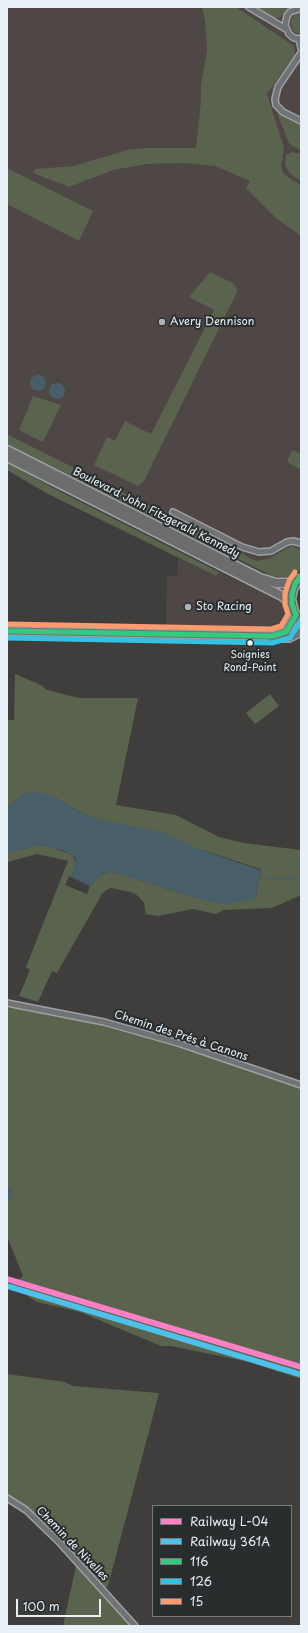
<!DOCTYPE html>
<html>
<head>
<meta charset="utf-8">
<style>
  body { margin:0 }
  #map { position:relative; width:308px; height:1633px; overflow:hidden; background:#3f3e3d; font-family:"Playpen Sans",sans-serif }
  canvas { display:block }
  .frame { position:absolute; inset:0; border:8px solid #e8f1f8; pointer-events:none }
  .legend { position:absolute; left:152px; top:1505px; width:140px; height:112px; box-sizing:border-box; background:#2a2d2e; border:1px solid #767b7f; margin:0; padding:5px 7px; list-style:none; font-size:12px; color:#e8f1f8 }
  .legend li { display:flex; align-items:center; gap:8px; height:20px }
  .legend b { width:20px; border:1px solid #767b7f }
  .scale { position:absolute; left:16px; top:1599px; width:85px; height:18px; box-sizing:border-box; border:2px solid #e8f1f8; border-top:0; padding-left:5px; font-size:12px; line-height:14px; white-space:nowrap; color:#e8f1f8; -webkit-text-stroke:3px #2a2d2e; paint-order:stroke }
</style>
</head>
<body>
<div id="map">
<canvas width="308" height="1633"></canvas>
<div class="frame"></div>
<ul class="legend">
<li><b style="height:5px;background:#ff80c5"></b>Railway L-04</li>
<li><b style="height:5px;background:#4dc1ea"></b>Railway 361A</li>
<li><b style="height:5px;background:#33ca7d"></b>116</li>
<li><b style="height:5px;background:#33c2e2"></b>126</li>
<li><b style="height:5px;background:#fc9b6d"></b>15</li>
</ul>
<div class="scale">100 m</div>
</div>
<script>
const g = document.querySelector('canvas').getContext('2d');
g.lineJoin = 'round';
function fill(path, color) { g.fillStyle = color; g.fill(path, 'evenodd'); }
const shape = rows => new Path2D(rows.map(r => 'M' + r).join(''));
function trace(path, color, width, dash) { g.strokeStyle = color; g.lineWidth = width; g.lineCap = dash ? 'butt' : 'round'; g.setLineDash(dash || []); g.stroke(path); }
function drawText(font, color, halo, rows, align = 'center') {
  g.font = font + ' "Playpen Sans",sans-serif'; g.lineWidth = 4; g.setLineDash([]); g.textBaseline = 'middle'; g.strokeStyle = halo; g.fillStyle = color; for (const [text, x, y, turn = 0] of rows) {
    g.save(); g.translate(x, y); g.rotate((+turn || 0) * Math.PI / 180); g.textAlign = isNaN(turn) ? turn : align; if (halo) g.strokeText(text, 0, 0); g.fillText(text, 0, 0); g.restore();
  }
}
const built = shape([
  [7,7,301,7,301,551,292,546,287,548,270,558,256,561,246,556,238,550,7,434],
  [178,558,216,576,219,572,284,602,289,611,287,621,281,629,166,631,167,576,177,576]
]);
const green = shape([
  [202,7,236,7,294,46,295,55,267,94,284,148,281,166,283,173,292,180,301,185,301,236,277,219,246,188,250,181,215,166,182,163,147,164,113,170,69,187,33,173,35,169,74,166,127,150,146,148,196,148,201,101,201,85,207,50,205,20],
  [256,7,293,7,279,18,273,18],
  [297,13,301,13,301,34,294,32,291,26,291,20],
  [277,113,301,125,301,150,292,146,289,143],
  [292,152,301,154,301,181,290,174,285,165,286,155],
  [7,168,93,211,79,241,7,204],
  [210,272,233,283,238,290,144,481,138,486,94,465,107,437,115,441,125,421,151,434,214,310,189,297],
  [33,396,61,405,43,442,19,430],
  [7,434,238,550,246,556,256,561,270,558,287,548,292,546,297,548,301,551,301,569,289,577,282,578,270,575,7,444],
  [292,450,301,454,301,470,287,462],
  [7,463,65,494,219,572,216,576,48,494,7,470],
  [15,674,41,685,47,690,79,698,138,698,116,805,176,815,219,837,244,843,301,850,301,895,272,908,224,910,216,914,193,909,158,916,146,914,144,903,139,897,134,893,112,888,106,890,102,894,57,973,52,971,38,1002,19,996,30,970,26,967,68,861,37,854,7,862,7,853,38,845,52,847,72,855,76,862,71,877,69,876,65,885,87,894,90,886,100,875,108,872,113,872,196,898,256,897,258,883,262,873,260,869,230,859,123,825,99,820,82,813,52,796,24,793,7,809,7,720,14,720],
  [270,694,279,706,255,724,246,713],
  [7,1005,103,1024,181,1047,301,1086,301,1379,249,1362,171,1346,161,1346,80,1312,37,1302,11,1285,23,1276,7,1236],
  [7,1374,65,1382,73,1386,159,1393,108,1586,102,1590,135,1626,63,1626,77,1561,36,1519,7,1498]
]);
const water = shape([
  '30 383a8 8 0 1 1 16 0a8 8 0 1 1-16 0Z',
  '49 391a8 8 0 1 1 16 0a8 8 0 1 1-16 0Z',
  [38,792,52,796,82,813,99,820,162,832,201,850,260,870,262,873,258,883,256,897,252,900,222,904,196,898,113,872,103,873,90,886,71,877,76,859,72,855,62,850,39,845,7,853,7,809,24,793],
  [7,1186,10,1187,12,1192,9,1203,7,1198]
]);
const stream = shape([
  [267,879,301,878]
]);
const minor = shape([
  [249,7,286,29],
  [301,8,290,12,287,16,285,25,289,34,294,38,301,39],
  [299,39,301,48],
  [301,53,278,87,275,99,276,105,283,112,301,121],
  [173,512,242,547,259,552,271,551,287,542,293,541,301,543],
  [7,1003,104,1022,178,1043,301,1085],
  [7,1498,26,1510,60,1543,135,1626]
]);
const tertiary = shape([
  [301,8,301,7],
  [7,631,272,636,286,632,296,615],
  [273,638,289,638,301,632]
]);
const primary = shape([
  [7,450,260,578,276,583,288,583,298,580],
  [7,457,282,596,292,604],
  [299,579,293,589,291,599,294,612,301,621]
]);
const bus1 = shape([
  [296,615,292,604,292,594,295,584,301,576],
  [7,631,272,636,286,632,296,615]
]);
const bus2 = shape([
  [7,638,272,643,290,638,301,620]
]);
const bus3 = shape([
  [7,624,271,629,281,626,288,614,285,605,285,593,289,581,295,572]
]);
const rail1 = shape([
  [7,1279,301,1367]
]);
const rail2 = shape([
  [7,1286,299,1374]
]);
const markers = [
  [162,322,4,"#adb2b7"],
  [188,607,4,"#adb2b7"],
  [250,643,3.5,"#e8f1f8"]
];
const busNames = [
  ["Soignies",250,655],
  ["Rond-Point",250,668]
];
const poiNames = [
  ["Avery Dennison",170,322],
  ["Sto Racing",196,607]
];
const streetNames = [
  ["Boulevard John Fitzgerald Kennedy",156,513,27],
  ["Chemin des Prés à Canons",181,1036,18],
  ["Chemin de Nivelles",72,1544,46]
];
fill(built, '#4e4745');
fill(green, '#5a634d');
fill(water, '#485f69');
trace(stream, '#485f69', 1.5);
trace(minor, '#9fa0a1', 8);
trace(tertiary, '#9fa0a1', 10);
trace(primary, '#9fa0a1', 11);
trace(minor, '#6f7375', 5);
trace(tertiary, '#6f7375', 7);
trace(primary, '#6c6e6d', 8);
trace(bus1, '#33ca7d', 5);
trace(bus2, '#33c2e2', 5);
trace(bus3, '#fc9b6d', 5);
trace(rail1, '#ff80c5', 6);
trace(rail2, '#4dc1ea', 6);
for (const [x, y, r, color] of markers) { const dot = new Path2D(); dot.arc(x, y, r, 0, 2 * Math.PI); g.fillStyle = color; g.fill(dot); trace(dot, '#2a2d2e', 1.5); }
drawText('10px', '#e8f1f8', '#2a2d2e', busNames);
drawText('11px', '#e8f1f8', '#2a2d2e', poiNames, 'left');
drawText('11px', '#e8f1f8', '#2a2d2e', streetNames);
</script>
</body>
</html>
